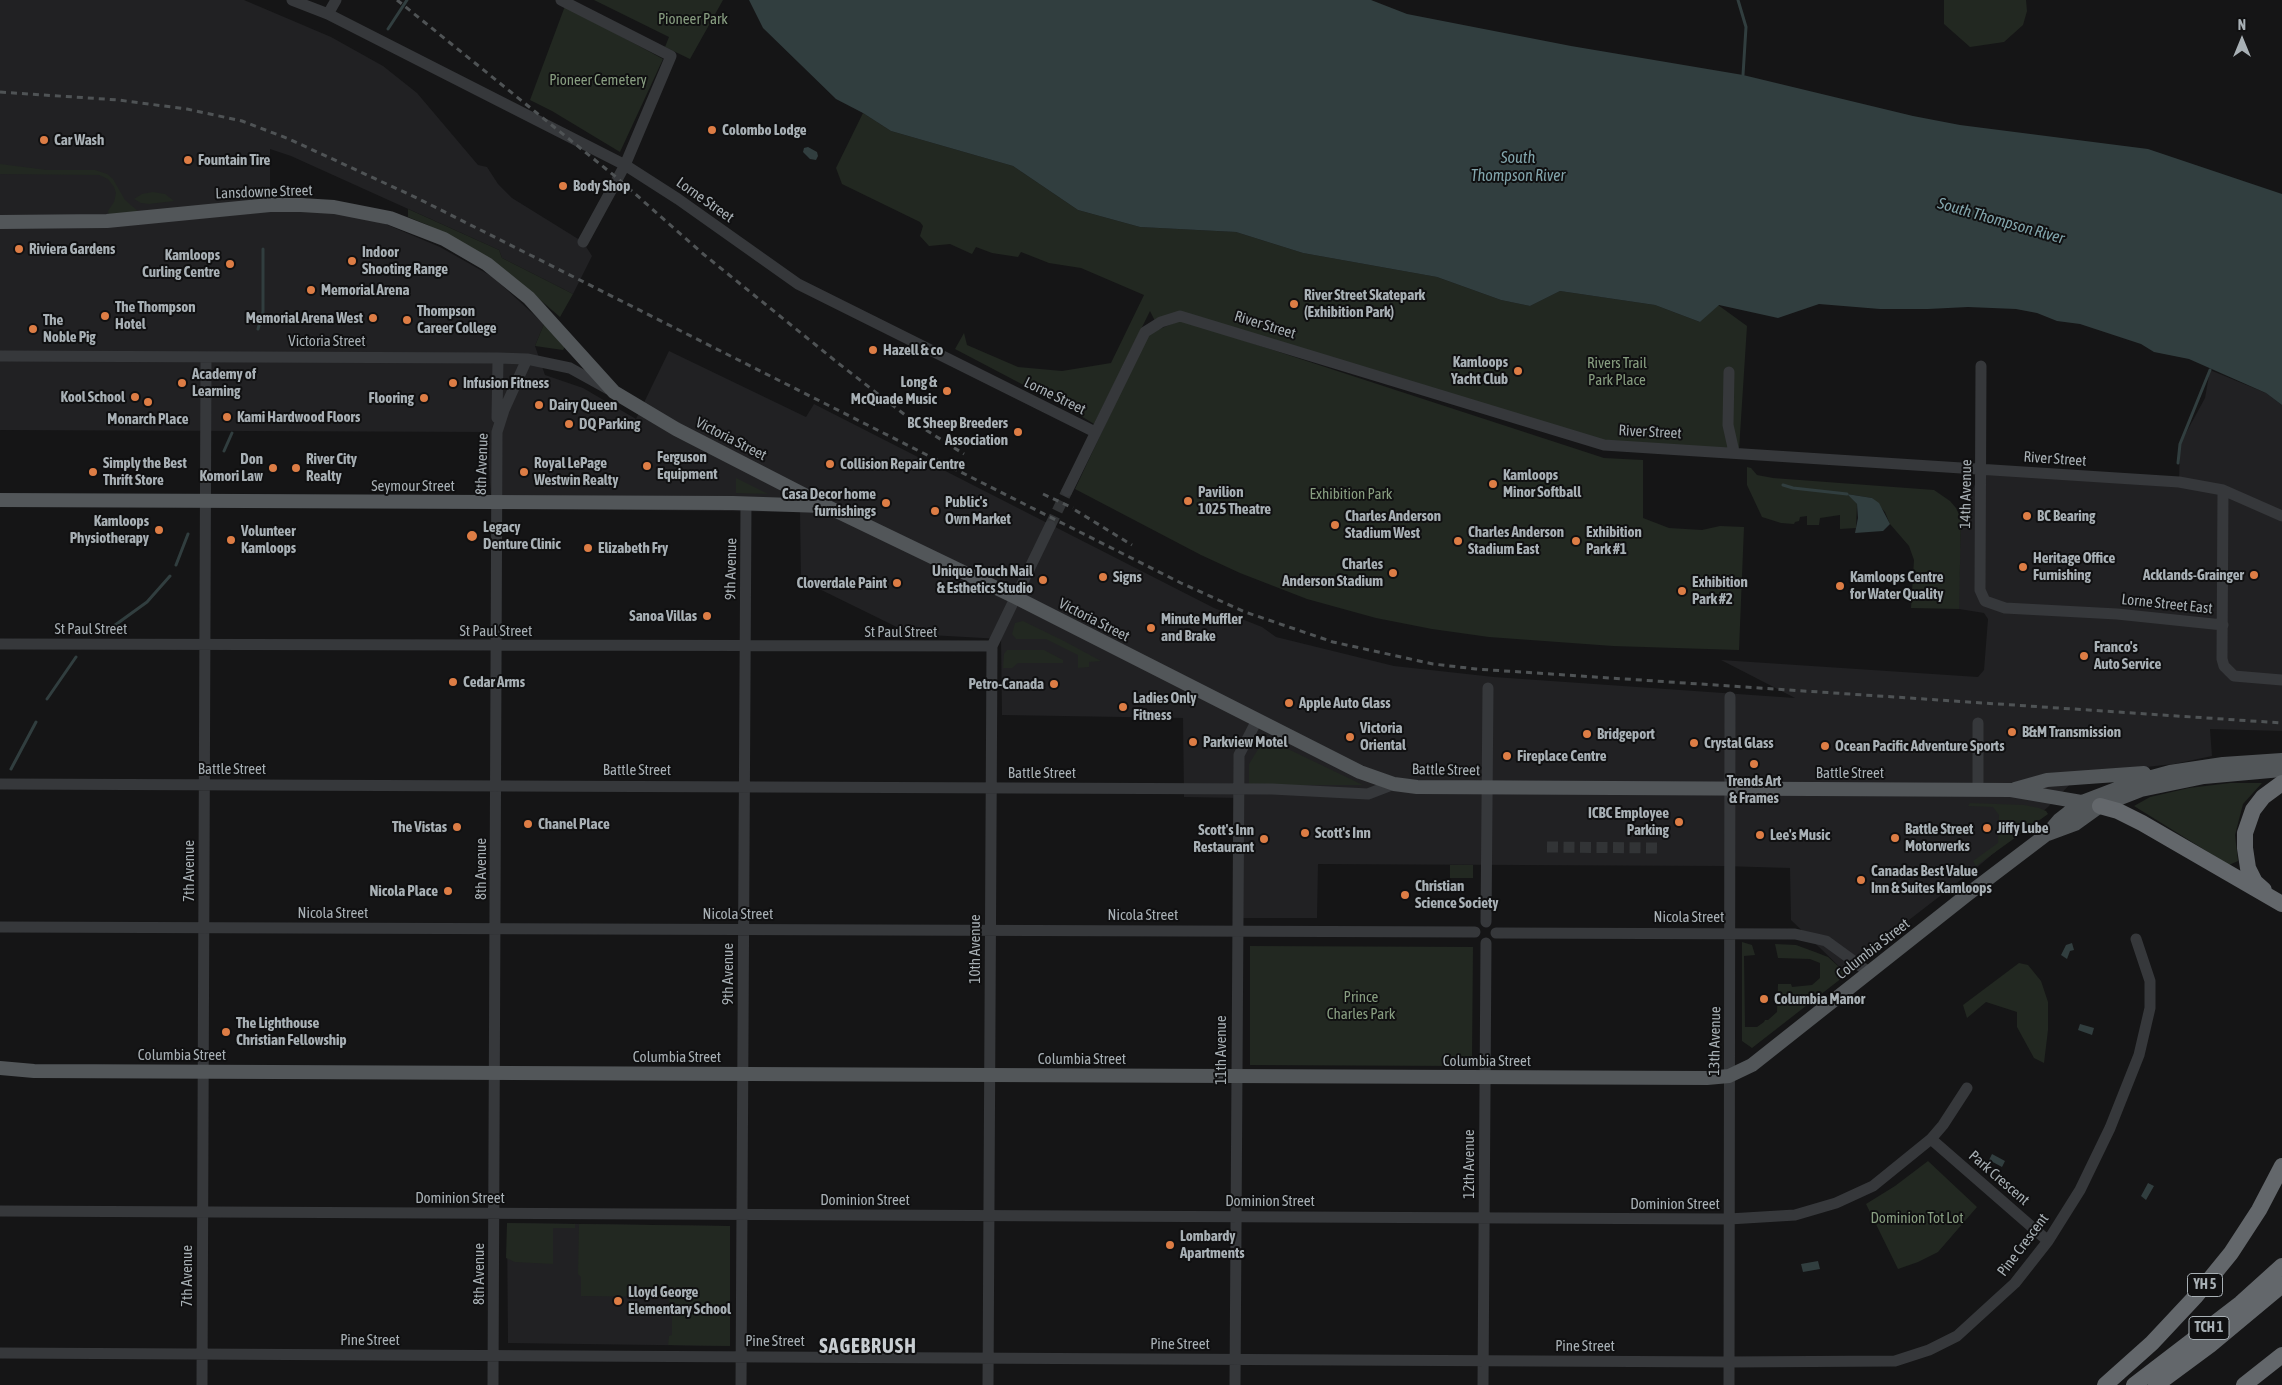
<!DOCTYPE html>
<html>
<head>
<meta charset="utf-8">
<style>
  body { margin:0 }
  #map { position:relative; width:2282px; height:1385px; overflow:hidden; background:#151516; font-family:"Asap Condensed",sans-serif }
  canvas { display:block }
  .north { position:absolute; left:2217px; top:15px; width:50px; height:50px; -webkit-text-stroke:4px #101011; paint-order:stroke; rotate:0deg; font-size:14px; font-weight:700; line-height:20px; text-align:center; color:#a8b0b5 }
  .north::after { content:''; display:block; margin:auto; width:18px; height:22px; background:#a8b0b5; clip-path:polygon(50% 0,100% 100%,50% 72%,0 100%) }
</style>
</head>
<body>
<div id="map">
<canvas width="2282" height="1385"></canvas>
<div class="north">N</div>
</div>
<script>
const g = document.querySelector('canvas').getContext('2d');
g.lineJoin = 'round';
function fill(path, color) { g.fillStyle = color; g.fill(path, 'evenodd'); }
const shape = rows => new Path2D(rows.map(r => 'M' + r).join(''));
function trace(path, color, width, dash) { g.strokeStyle = color; g.lineWidth = width; g.lineCap = dash ? 'butt' : 'round'; g.setLineDash(dash || []); g.stroke(path); }
function drawText(font, color, halo, rows, align = 'center') {
  g.font = font + ' "Asap Condensed",sans-serif'; g.lineWidth = 4; g.setLineDash([]); g.textBaseline = 'middle'; g.strokeStyle = halo; g.fillStyle = color; for (const [text, x, y, turn = 0] of rows) {
    g.save(); g.translate(x, y); g.rotate((+turn || 0) * Math.PI / 180); g.textAlign = isNaN(turn) ? turn : align; if (halo) g.strokeText(text, 0, 0); g.fillText(text, 0, 0); g.restore();
  }
}
const built = shape([
  [0,0,244,0,331,37,383,66,417,93,478,165,487,167,498,184,512,198,583,242,592,256,573,294,502,258,499,250,291,156,270,149,270,205,330,212,383,223,440,247,493,277,544,324,535,346,545,375,583,388,636,419,669,351,806,417,814,404,1214,608,1262,627,1276,637,1394,666,1494,677,1795,698,1721,660,1978,677,1984,670,1988,619,1984,613,1959,609,1959,578,1961,519,1981,469,2179,482,2180,444,2205,398,2210,370,2266,393,2282,405,2282,731,2210,729,2212,756,2174,764,2080,774,2048,807,1975,869,1865,954,1847,974,1791,920,1790,868,1721,866,1318,864,1317,918,1241,918,1240,798,1184,797,1183,718,1002,715,1001,639,911,634,801,580,800,512,492,508,486,432,0,430],
  [507,1223,730,1226,730,1346,508,1343]
]);
const green = shape([
  [594,0,723,0,690,59,665,47,669,37],
  [1944,0,2026,0,2027,11,2023,25,2004,42,1970,47,1944,24],
  [565,6,663,59,620,152,552,111,530,100],
  [863,113,891,131,1013,166,1078,210,1140,227,1236,232,1303,253,1437,277,1501,300,1530,306,1560,291,1655,305,1700,322,1718,305,1747,326,1739,450,1605,442,1180,313,1155,321,1150,311,1094,424,1073,411,955,349,964,333,967,345,1018,367,1062,371,1111,363,1144,295,1081,268,1049,263,1021,252,1018,257,992,253,976,247,972,254,950,244,929,246,920,236,923,226,920,222,842,184,836,168],
  [0,164,47,170,95,170,107,174,113,179,125,200,139,212,109,215,108,211,114,202,116,193,114,187,108,179,99,175,0,174],
  [153,192,165,194,174,201,149,204,141,203,134,199,142,194],
  [408,209,499,250,502,258,573,294,560,317,515,278,428,225,408,217],
  [1181,320,1604,458,1643,460,1643,518,1669,528,1702,530,1720,526,1744,527,1739,650,1613,646,1489,637,1432,629,1376,618,1307,599,1240,573,1201,555,1075,489,1148,334],
  [544,324,566,345,563,350,535,346],
  [1747,467,1751,468,1757,475,1773,478,1934,490,1950,501,1956,508,1961,519,1959,609,1911,608,1914,560,1909,546,1890,524,1885,512,1872,498,1847,494,1857,504,1856,528,1840,529,1840,515,1820,518,1819,525,1807,525,1807,516,1800,517,1799,521,1795,522,1794,524,1781,523,1762,517,1747,485],
  [736,478,768,494,736,493],
  [1023,621,1064,641,1101,661,1089,662,1089,667,1078,668,1078,655,1046,639,1016,639,1012,634,1015,623],
  [1007,650,1044,650,1063,660,1063,663,1018,663,1012,668,1003,668,1004,654],
  [1265,738,1363,785,1249,785,1249,764],
  [2230,783,2262,783,2243,804,2235,835,2238,861,2229,865,2134,806,2150,797,2189,788],
  [1970,803,2024,805,2039,808,2046,811,2048,814,1976,866,1973,861,1998,843,1999,815,1993,807,1968,806],
  [1450,865,1473,865,1473,878,1450,878],
  [1742,942,1752,945,1755,955,1744,956,1745,1027,1757,1027,1764,1022,1765,1020,1768,1020,1777,1012,1778,984,1791,984,1792,987,1812,985,1820,978,1820,963,1810,959,1778,958,1775,944,1796,945,1815,952,1828,957,1847,974,1752,1048,1742,1041],
  [1250,946,1473,947,1472,1059,1464,1066,1250,1065],
  [2019,963,2028,965,2041,981,2048,1002,2048,1030,2044,1063,2034,1058,2017,1027,2017,1012,1986,1002,1967,1018,1963,1005],
  [1928,1161,1977,1207,1938,1252,1918,1262,1898,1269,1866,1204,1895,1186],
  [507,1223,575,1224,575,1228,553,1228,553,1264,515,1262,506,1258],
  [579,1224,730,1226,730,1346,668,1345,669,1336,672,1335,672,1313,669,1312,669,1297,581,1296,581,1277,578,1274]
]);
const water = shape([
  [749,0,1371,0,1407,14,1571,46,1743,75,1913,116,1960,125,2148,149,2282,194,2282,405,2266,393,2189,359,2154,352,2141,344,2080,324,2057,321,2037,313,2016,309,1968,307,1928,309,1880,309,1819,304,1778,318,1719,305,1700,322,1655,305,1560,291,1530,306,1501,300,1437,277,1303,253,1236,232,1140,227,1078,210,1013,166,891,131,863,113,836,99,763,28],
  [808,147,817,152,818,156,816,160,810,159,803,152,804,148],
  [1847,494,1872,498,1879,503,1890,524,1883,531,1855,533,1858,518,1857,504],
  [2072,943,2074,950,2070,951,2067,959,2061,955,2066,945],
  [2080,1024,2094,1028,2092,1035,2078,1030],
  [1992,1154,2005,1161,2002,1167,1989,1160],
  [2148,1183,2154,1186,2146,1200,2141,1196],
  [1818,1261,1820,1269,1803,1272,1801,1264]
]);
const stream = shape([
  [1738,0,1746,27,1743,75],
  [388,29,407,0],
  [258,329,263,312,263,249],
  [224,451,232,433],
  [2178,463,2180,444,2210,370],
  [1783,485,1793,488,1847,494],
  [176,565,188,534],
  [111,628,147,602,170,576],
  [47,699,76,657],
  [11,769,36,722]
]);
const minorTunnel = shape([
  [1050,526,1067,491],
  [1547,847,1659,848]
]);
const minor = shape([
  [292,0,328,14,625,165,678,199,798,284,1095,432],
  [561,0,671,56,625,165,583,242],
  [328,14,336,0],
  [0,356,498,358,527,359,570,368,608,389],
  [1981,366,1980,590,1985,601,2005,608,2117,614,2223,625],
  [1729,372,1728,425,1734,452],
  [497,418,498,358],
  [2223,490,2222,659,2224,666,2234,676,2282,680],
  [1067,491,1145,332,1161,322,1180,316,1604,445,2179,482,2223,490,2282,516],
  [0,644,992,646],
  [0,784,1272,789,1368,794,1394,784],
  [1978,790,1978,723],
  [1486,922,1488,688],
  [0,927,1475,932],
  [1496,933,1795,934,1826,941,1870,973],
  [1931,1139,2048,1241],
  [0,1211,1729,1219,1795,1215,1836,1203,1873,1186,1931,1139,1943,1125,1967,1088],
  [0,1353,1729,1362,1895,1361,1929,1350,1957,1336,2015,1283,2048,1241,2080,1190,2110,1128,2139,1055,2150,1008,2150,981,2136,939],
  [202,1385,206,357],
  [493,1385,497,432,504,410,527,359],
  [741,1385,746,503],
  [988,1385,992,646,1050,526],
  [1235,1385,1239,760,1239,755,1257,720],
  [1483,1385,1486,943],
  [1729,1385,1730,697]
]);
const major = shape([
  [0,222,107,221,270,205,301,205,334,207,390,218,444,239,487,264,529,298,614,392,676,429,826,506,1015,597,1360,772,1394,784,1417,787,2011,790,2087,803],
  [0,500,733,503,823,506],
  [2015,789,2047,780,2144,773],
  [2048,834,2075,824,2100,806,2141,790,2204,777,2282,770],
  [0,1068,34,1071,1707,1078,1729,1076,1752,1065,1968,894,2047,834,2059,820,2082,802,2137,781,2170,772,2223,764,2282,760]
]);
const highway = shape([
  [2100,806,2118,811,2142,823,2282,904],
  [2264,890,2255,882,2248,868,2245,848,2245,833,2253,810,2263,797,2282,783],
  [2105,1385,2152,1343,2196,1296,2231,1253,2259,1210,2282,1166],
  [2134,1385,2241,1303,2282,1266],
  [2156,1385,2210,1345,2282,1285],
  [2244,1385,2282,1355]
]);
const rail = shape([
  [397,0,616,177,702,253,838,363,918,425,964,454],
  [0,92,118,100,187,109,242,121,289,139,417,198,1181,583,1245,612,1333,642,1433,664,1476,669,2282,723],
  [1043,494,1073,508],
  [1075,510,1132,545]
]);
const markers = [
  [712,130,5,"#dd7d45"],
  [44,140,5,"#dd7d45"],
  [188,160,5,"#dd7d45"],
  [563,186,5,"#dd7d45"],
  [19,249,5,"#dd7d45"],
  [352,261,5,"#dd7d45"],
  [230,264,5,"#dd7d45"],
  [311,290,5,"#dd7d45"],
  [1294,304,5,"#dd7d45"],
  [105,316,5,"#dd7d45"],
  [373,318,5,"#dd7d45"],
  [407,320,5,"#dd7d45"],
  [33,329,5,"#dd7d45"],
  [873,350,5,"#dd7d45"],
  [1518,371,5,"#dd7d45"],
  [182,383,5,"#dd7d45"],
  [453,383,5,"#dd7d45"],
  [947,391,5,"#dd7d45"],
  [135,397,5,"#dd7d45"],
  [424,398,5,"#dd7d45"],
  [148,402,5,"#dd7d45"],
  [539,405,5,"#dd7d45"],
  [227,417,5,"#dd7d45"],
  [569,424,5,"#dd7d45"],
  [1018,432,5,"#dd7d45"],
  [830,464,5,"#dd7d45"],
  [647,466,5,"#dd7d45"],
  [273,468,5,"#dd7d45"],
  [296,468,5,"#dd7d45"],
  [93,472,5,"#dd7d45"],
  [524,472,5,"#dd7d45"],
  [1493,484,5,"#dd7d45"],
  [1188,501,5,"#dd7d45"],
  [886,503,5,"#dd7d45"],
  [935,511,5,"#dd7d45"],
  [2027,516,5,"#dd7d45"],
  [1335,525,5,"#dd7d45"],
  [159,530,5,"#dd7d45"],
  [472,536,6,"#dd7d45"],
  [231,540,5,"#dd7d45"],
  [1458,541,5,"#dd7d45"],
  [1576,541,5,"#dd7d45"],
  [588,548,5,"#dd7d45"],
  [2023,567,5,"#dd7d45"],
  [1393,573,5,"#dd7d45"],
  [2254,575,5,"#dd7d45"],
  [1103,577,5,"#dd7d45"],
  [1043,580,5,"#dd7d45"],
  [897,583,5,"#dd7d45"],
  [1840,586,5,"#dd7d45"],
  [1682,591,5,"#dd7d45"],
  [707,616,5,"#dd7d45"],
  [1151,628,5,"#dd7d45"],
  [2084,656,5,"#dd7d45"],
  [453,682,5,"#dd7d45"],
  [1054,684,5,"#dd7d45"],
  [1289,703,5,"#dd7d45"],
  [1123,707,5,"#dd7d45"],
  [2012,732,5,"#dd7d45"],
  [1587,734,5,"#dd7d45"],
  [1350,737,5,"#dd7d45"],
  [1193,742,5,"#dd7d45"],
  [1694,743,5,"#dd7d45"],
  [1825,746,5,"#dd7d45"],
  [1507,756,5,"#dd7d45"],
  [1754,764,5,"#dd7d45"],
  [1679,822,5,"#dd7d45"],
  [528,824,5,"#dd7d45"],
  [457,827,5,"#dd7d45"],
  [1987,828,5,"#dd7d45"],
  [1305,833,5,"#dd7d45"],
  [1760,835,5,"#dd7d45"],
  [1895,838,5,"#dd7d45"],
  [1264,839,5,"#dd7d45"],
  [1861,880,5,"#dd7d45"],
  [448,891,5,"#dd7d45"],
  [1405,895,5,"#dd7d45"],
  [1764,999,5,"#dd7d45"],
  [226,1032,5,"#dd7d45"],
  [1170,1245,5,"#dd7d45"],
  [618,1301,5,"#dd7d45"]
];
const shields = [
  [2205,1285,35],
  [2209,1328,40]
];
const shieldNames = [
  ["YH 5",2205,1285],
  ["TCH 1",2209,1328]
];
const parkNames = [
  ["Pioneer Park",693,19],
  ["Pioneer Cemetery",598,80],
  ["Rivers Trail",1617,363],
  ["Park Place",1617,380],
  ["Exhibition Park",1351,494],
  ["Prince",1361,997],
  ["Charles Park",1361,1014],
  ["Dominion Tot Lot",1917,1218]
];
const poiNames = [
  ["Colombo Lodge",722,130],
  ["Car Wash",54,140],
  ["Fountain Tire",198,160],
  ["Body Shop",573,186],
  ["Riviera Gardens",29,249],
  ["Indoor",362,252],
  ["Shooting Range",362,269],
  ["Kamloops",220,255,"right"],
  ["Curling Centre",220,272,"right"],
  ["Memorial Arena",321,290],
  ["River Street Skatepark",1304,295],
  ["(Exhibition Park)",1304,312],
  ["The Thompson",115,307],
  ["Hotel",115,324],
  ["Thompson",417,311],
  ["Career College",417,328],
  ["Memorial Arena West",363,318,"right"],
  ["The",43,320],
  ["Noble Pig",43,337],
  ["Hazell & co",883,350],
  ["Kamloops",1508,362,"right"],
  ["Yacht Club",1508,379,"right"],
  ["Academy of",192,374],
  ["Learning",192,391],
  ["Long &",937,382,"right"],
  ["McQuade Music",937,399,"right"],
  ["Infusion Fitness",463,383],
  ["Kool School",125,397,"right"],
  ["Flooring",414,398,"right"],
  ["Dairy Queen",549,405],
  ["Kami Hardwood Floors",237,417],
  ["Monarch Place",148,419,"center"],
  ["BC Sheep Breeders",1008,423,"right"],
  ["Association",1008,440,"right"],
  ["DQ Parking",579,424],
  ["Ferguson",657,457],
  ["Equipment",657,474],
  ["Don",263,459,"right"],
  ["Komori Law",263,476,"right"],
  ["River City",306,459],
  ["Realty",306,476],
  ["Simply the Best",103,463],
  ["Thrift Store",103,480],
  ["Royal LePage",534,463],
  ["Westwin Realty",534,480],
  ["Collision Repair Centre",840,464],
  ["Kamloops",1503,475],
  ["Minor Softball",1503,492],
  ["Pavilion",1198,492],
  ["1025 Theatre",1198,509],
  ["Casa Decor home",876,494,"right"],
  ["furnishings",876,511,"right"],
  ["Public's",945,502],
  ["Own Market",945,519],
  ["Charles Anderson",1345,516],
  ["Stadium West",1345,533],
  ["BC Bearing",2037,516],
  ["Kamloops",149,521,"right"],
  ["Physiotherapy",149,538,"right"],
  ["Legacy",483,527],
  ["Denture Clinic",483,544],
  ["Volunteer",241,531],
  ["Kamloops",241,548],
  ["Charles Anderson",1468,532],
  ["Stadium East",1468,549],
  ["Exhibition",1586,532],
  ["Park #1",1586,549],
  ["Elizabeth Fry",598,548],
  ["Heritage Office",2033,558],
  ["Furnishing",2033,575],
  ["Charles",1383,564,"right"],
  ["Anderson Stadium",1383,581,"right"],
  ["Unique Touch Nail",1033,571,"right"],
  ["& Esthetics Studio",1033,588,"right"],
  ["Acklands-Grainger",2244,575,"right"],
  ["Signs",1113,577],
  ["Kamloops Centre",1850,577],
  ["for Water Quality",1850,594],
  ["Exhibition",1692,582],
  ["Park #2",1692,599],
  ["Cloverdale Paint",887,583,"right"],
  ["Sanoa Villas",697,616,"right"],
  ["Minute Muffler",1161,619],
  ["and Brake",1161,636],
  ["Franco's",2094,647],
  ["Auto Service",2094,664],
  ["Cedar Arms",463,682],
  ["Petro-Canada",1044,684,"right"],
  ["Ladies Only",1133,698],
  ["Fitness",1133,715],
  ["Apple Auto Glass",1299,703],
  ["Victoria",1360,728],
  ["Oriental",1360,745],
  ["B&M Transmission",2022,732],
  ["Bridgeport",1597,734],
  ["Parkview Motel",1203,742],
  ["Crystal Glass",1704,743],
  ["Ocean Pacific Adventure Sports",1835,746],
  ["Fireplace Centre",1517,756],
  ["Trends Art",1754,781,"center"],
  ["& Frames",1754,798,"center"],
  ["ICBC Employee",1669,813,"right"],
  ["Parking",1669,830,"right"],
  ["Chanel Place",538,824],
  ["The Vistas",447,827,"right"],
  ["Jiffy Lube",1997,828],
  ["Battle Street",1905,829],
  ["Motorwerks",1905,846],
  ["Scott's Inn",1254,830,"right"],
  ["Restaurant",1254,847,"right"],
  ["Scott's Inn",1315,833],
  ["Lee's Music",1770,835],
  ["Canadas Best Value",1871,871],
  ["Inn & Suites Kamloops",1871,888],
  ["Christian",1415,886],
  ["Science Society",1415,903],
  ["Nicola Place",438,891,"right"],
  ["Columbia Manor",1774,999],
  ["The Lighthouse",236,1023],
  ["Christian Fellowship",236,1040],
  ["Lombardy",1180,1236],
  ["Apartments",1180,1253],
  ["Lloyd George",628,1292],
  ["Elementary School",628,1309]
];
const streetNames = [
  ["Lansdowne Street",264,192,-2],
  ["Lorne Street",705,200,35],
  ["River Street",1265,325,17],
  ["Victoria Street",327,341],
  ["Lorne Street",1055,396,26],
  ["River Street",1650,432,3],
  ["Victoria Street",731,439,27],
  ["River Street",2055,459,4],
  ["8th Avenue",482,464,-88],
  ["Seymour Street",413,486],
  ["14th Avenue",1966,494,-89],
  ["9th Avenue",731,569,-89],
  ["Lorne Street East",2167,604,6],
  ["Victoria Street",1094,620,27],
  ["St Paul Street",91,629],
  ["St Paul Street",496,631],
  ["St Paul Street",901,632],
  ["Battle Street",232,769],
  ["Battle Street",637,770],
  ["Battle Street",1446,770,1],
  ["Battle Street",1042,773],
  ["Battle Street",1850,773],
  ["8th Avenue",481,869,-90],
  ["7th Avenue",189,871,-90],
  ["Nicola Street",333,913],
  ["Nicola Street",738,914],
  ["Nicola Street",1143,915],
  ["Nicola Street",1689,917],
  ["10th Avenue",975,949,-90],
  ["Columbia Street",1873,949,-38],
  ["9th Avenue",728,974,-90],
  ["13th Avenue",1715,1041,-89],
  ["11th Avenue",1221,1050,-90],
  ["Columbia Street",182,1055],
  ["Columbia Street",677,1057],
  ["Columbia Street",1082,1059],
  ["Columbia Street",1487,1061],
  ["12th Avenue",1469,1164,-90],
  ["Park Crescent",1999,1178,41],
  ["Dominion Street",460,1198],
  ["Dominion Street",865,1200],
  ["Dominion Street",1270,1201],
  ["Dominion Street",1675,1204],
  ["Pine Crescent",2023,1245,-53],
  ["8th Avenue",479,1274,-90],
  ["7th Avenue",187,1276,-90],
  ["Pine Street",370,1340],
  ["Pine Street",775,1341],
  ["Pine Street",1180,1344],
  ["Pine Street",1585,1346]
];
const waterNames = [
  ["South",1518,158],
  ["Thompson River",1518,176],
  ["South Thompson River",2001,221,16]
];
const districtNames = [
  ["SAGEBRUSH",868,1347]
];
fill(built, '#212123');
fill(green, '#222821');
fill(water, '#313e3f');
trace(stream, '#313e3f', 3);
trace(minorTunnel, '#323436', 11, [11, 5.5]);
trace(minor, '#36383b', 11);
trace(major, '#525659', 14);
trace(highway, '#63676b', 16);
trace(rail, '#4f5355', 3, [6, 5]);
for (const [x, y, r, color] of markers) { const dot = new Path2D(); dot.arc(x, y, r, 0, 2 * Math.PI); g.fillStyle = color; g.fill(dot); trace(dot, '#101011', 2); }
for (const [x, y, w] of shields) { const box = new Path2D(); box.roundRect(x - w / 2, y - 11.5, w, 23, 4); g.fillStyle = '#101011'; g.fill(box); trace(box, '#a8b0b5', 1); }
drawText('bold 14px', '#a8b0b5', null, shieldNames);
drawText('15px', '#889e81', '#101011', parkNames);
drawText('bold 15px', '#a8b0b5', '#101011', poiNames, 'left');
drawText('15px', '#a8b0b5', '#101011', streetNames);
drawText('italic 16px', '#82a5ac', '#101011', waterNames);
g.letterSpacing = '1px';
drawText('bold 20px', '#c8cdd1', '#101011', districtNames);
g.letterSpacing = '0px';
</script>
</body>
</html>
